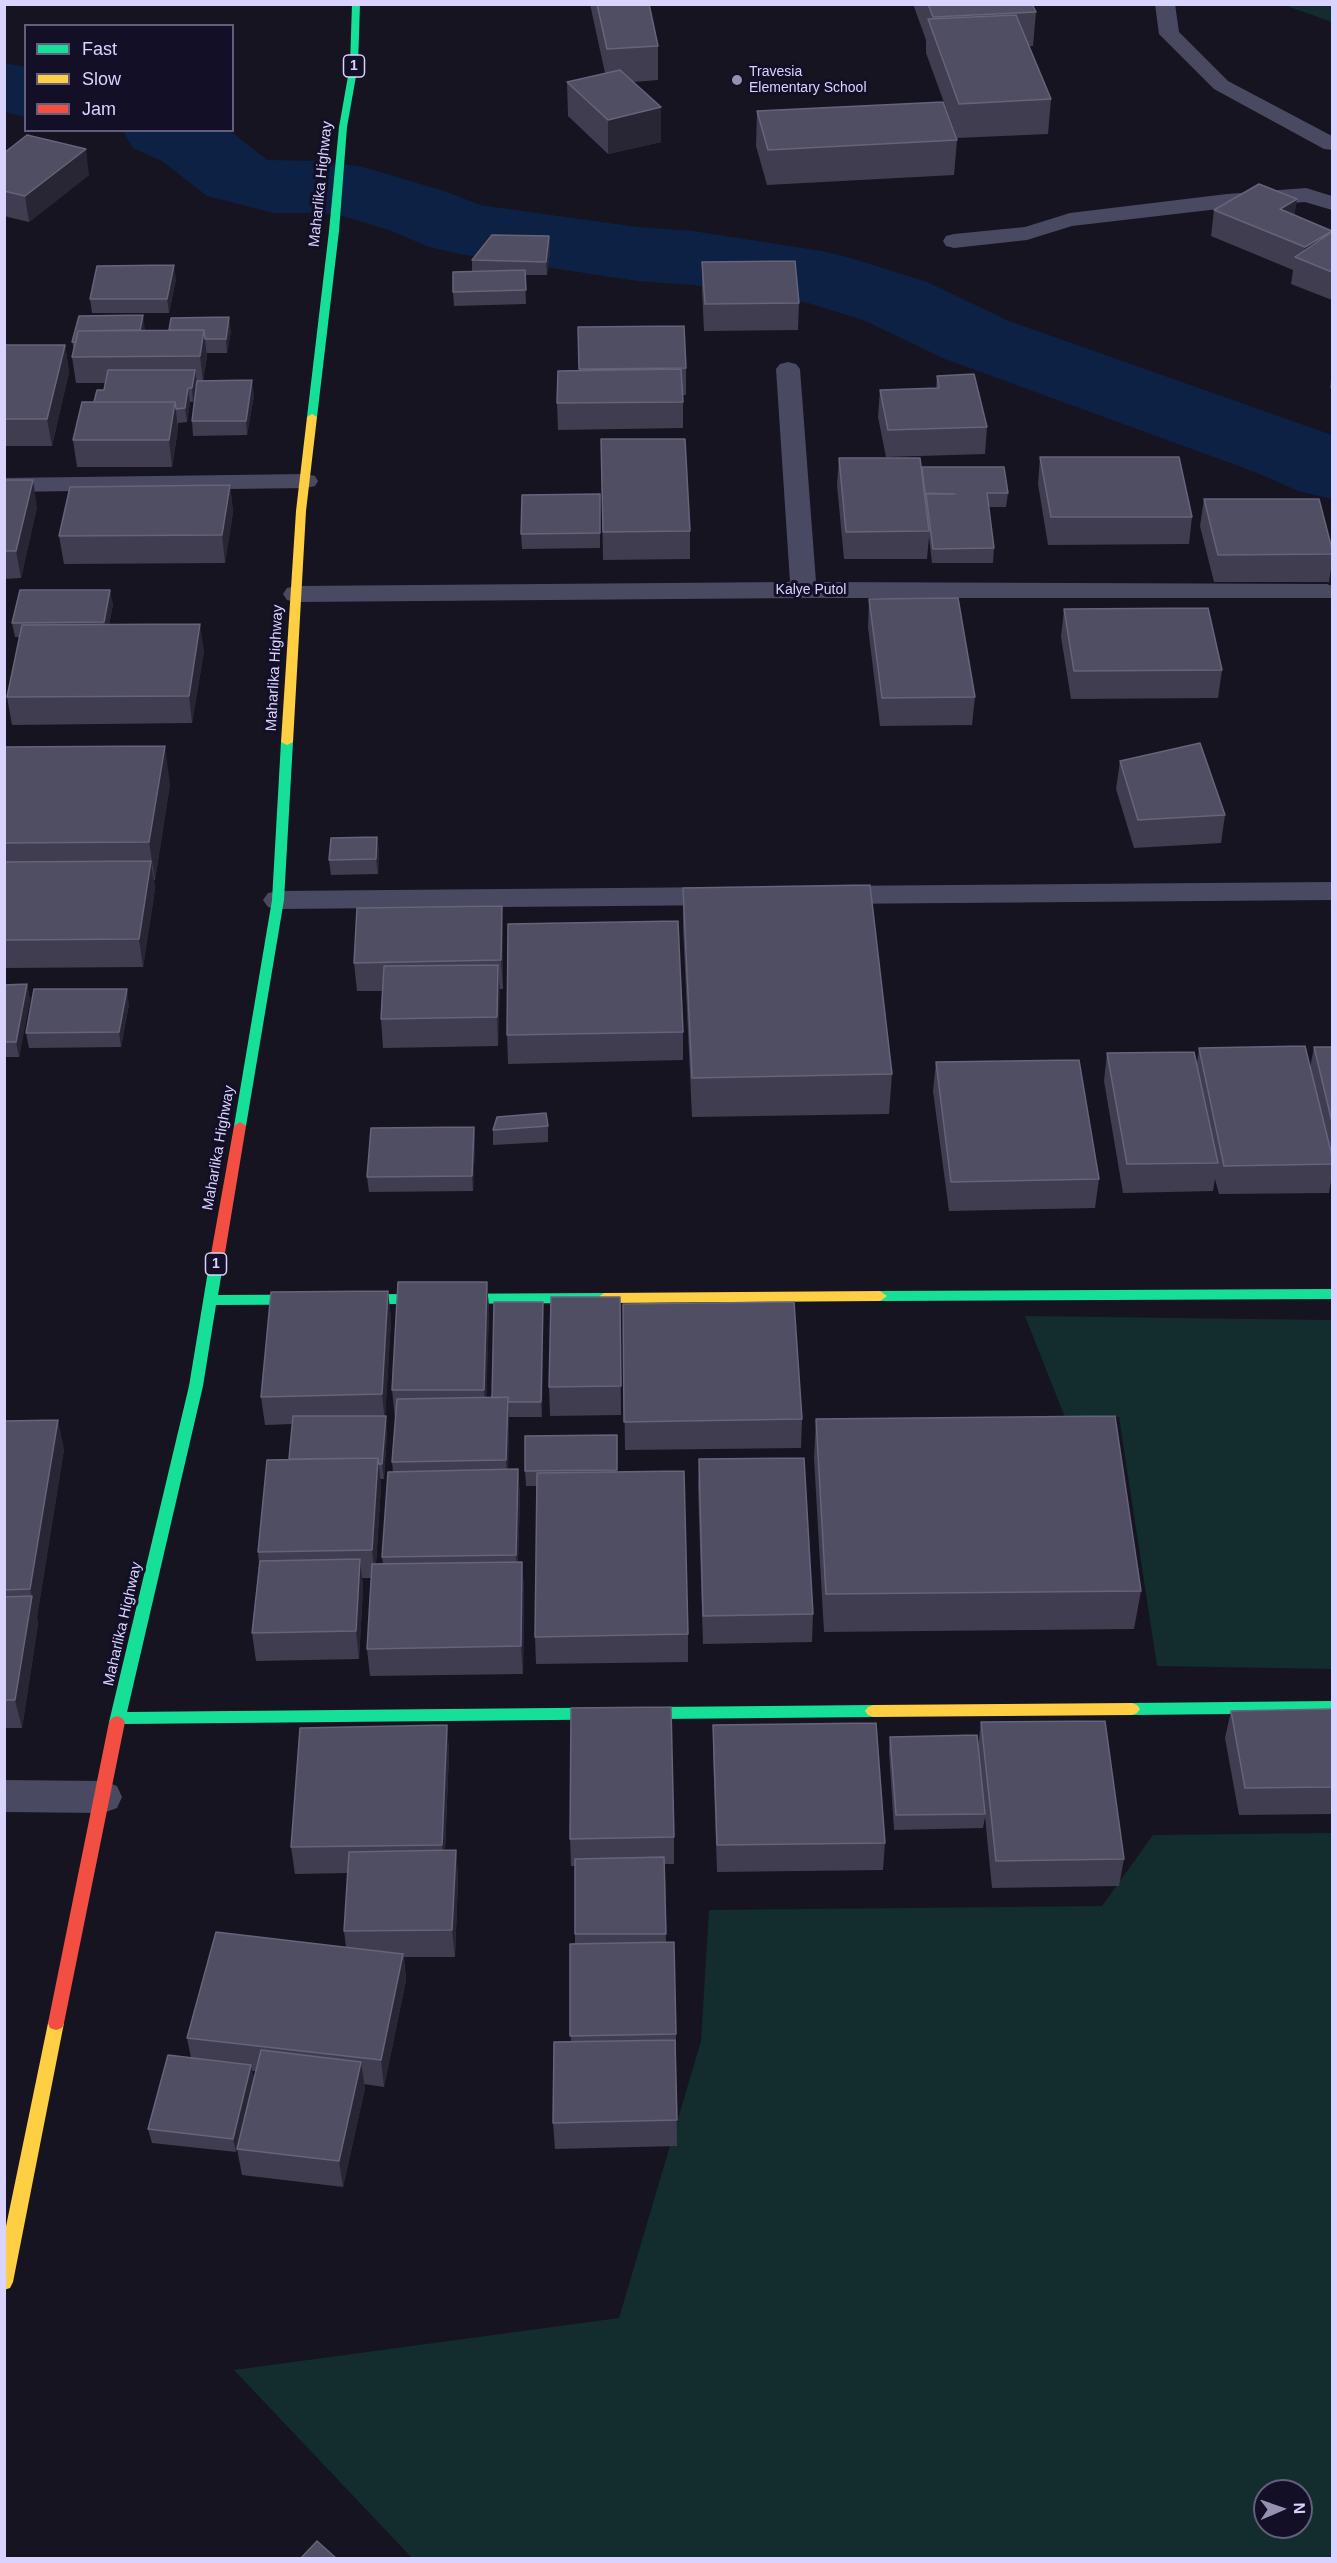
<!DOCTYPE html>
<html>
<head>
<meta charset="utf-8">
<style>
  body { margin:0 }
  #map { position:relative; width:1337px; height:2563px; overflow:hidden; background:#161421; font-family:Arial,sans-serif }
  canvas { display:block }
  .frame { position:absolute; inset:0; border:6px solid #d9d4ff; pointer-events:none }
  .legend { position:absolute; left:24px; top:24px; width:210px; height:108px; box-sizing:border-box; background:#130f26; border:2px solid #625e7d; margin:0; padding:8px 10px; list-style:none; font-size:18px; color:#d9d4ff }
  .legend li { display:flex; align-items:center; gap:12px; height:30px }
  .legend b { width:30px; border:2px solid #625e7d }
  .north { position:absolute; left:1253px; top:2479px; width:60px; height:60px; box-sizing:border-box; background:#130f26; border:2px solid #625e7d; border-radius:50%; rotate:88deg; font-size:16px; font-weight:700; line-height:24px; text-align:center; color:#d9d4ff }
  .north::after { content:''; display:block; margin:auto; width:21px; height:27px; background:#9591b1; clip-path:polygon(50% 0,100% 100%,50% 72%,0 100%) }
</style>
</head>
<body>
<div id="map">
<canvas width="1337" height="2563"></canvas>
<div class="frame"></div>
<ul class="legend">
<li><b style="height:8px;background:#16e098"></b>Fast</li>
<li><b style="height:8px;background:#ffcf43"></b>Slow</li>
<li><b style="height:8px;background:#f24e42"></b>Jam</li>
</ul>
<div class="north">N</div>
</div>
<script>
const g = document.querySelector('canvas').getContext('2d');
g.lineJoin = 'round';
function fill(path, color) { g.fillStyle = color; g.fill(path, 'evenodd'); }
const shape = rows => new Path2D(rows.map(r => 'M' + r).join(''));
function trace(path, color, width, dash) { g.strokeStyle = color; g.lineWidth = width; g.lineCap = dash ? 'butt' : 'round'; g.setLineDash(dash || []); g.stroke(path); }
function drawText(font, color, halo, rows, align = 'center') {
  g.font = font + ' Arial,sans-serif'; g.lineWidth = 6; g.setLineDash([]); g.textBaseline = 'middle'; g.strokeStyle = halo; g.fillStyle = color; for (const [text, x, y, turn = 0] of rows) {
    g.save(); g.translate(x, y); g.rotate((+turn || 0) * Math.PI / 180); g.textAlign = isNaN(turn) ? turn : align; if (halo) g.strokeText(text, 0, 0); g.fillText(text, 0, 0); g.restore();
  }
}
const green = shape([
  [1284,5,1332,5,1332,22],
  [1025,1316,1332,1320,1332,1669,1157,1666,1119,1417,1068,1425],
  [1332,1833,1332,2558,412,2558,234,2370,619,2318,701,2041,709,1910,1102,1906,1153,1835],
  [1265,2491,1301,2491,1301,2527,1265,2527]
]);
const river = shape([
  [4,63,26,67,26,117,4,112,4,63],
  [122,130,229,130,267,160,320,161,363,167,447,192,480,205,637,227,693,231,822,251,854,259,927,282,1009,321,1332,435,1332,499,1298,491,1255,472,945,359,863,320,808,303,693,285,637,281,460,254,429,247,389,230,343,216,320,213,274,213,207,196,162,161,133,148,122,130]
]);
const lane = shape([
  [1155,4,1175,4,1179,32,1228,81,1332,136,1332,150,1324,149,1214,89,1159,34,1155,4],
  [1306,188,1332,196,1332,210,1305,202,1227,208,1072,226,1027,240,954,248,946,246,943,241,946,236,954,234,1025,227,1070,213,1227,194,1306,188]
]);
const street = shape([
  [788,362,796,364,800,369,816,582,1327,584,1332,586,1332,598,804,598,296,602,287,600,283,594,287,588,296,586,790,582,776,369,780,364,788,362],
  [306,474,315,476,318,481,315,486,306,488,4,492,4,478,306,474],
  [1332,882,1332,900,827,904,817,902,812,895,817,888,827,886,1332,882],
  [728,887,738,889,743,896,738,903,728,905,278,909,268,907,263,900,268,893,278,891,728,887],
  [4,1780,103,1781,117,1786,122,1797,117,1808,103,1813,4,1812,4,1780]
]);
const fast = shape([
  [352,4,360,4,358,65,347,127,339,231,317,417,312,420,307,417,329,231,339,127,350,65,352,4],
  [287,739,293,742,284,900,246,1126,240,1130,234,1126,272,900,281,742,287,739],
  [216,1260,223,1265,218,1295,604,1293,611,1298,604,1303,216,1305,203,1386,127,1712,873,1705,878,1707,881,1711,878,1715,873,1717,124,1724,117,1728,112,1726,109,1722,189,1386,209,1265,216,1260],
  [1332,1289,1332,1299,880,1301,873,1296,880,1291,1332,1289],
  [1332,1701,1332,1713,1132,1715,1127,1713,1124,1709,1127,1705,1132,1703,1332,1701]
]);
const slow = shape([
  [312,414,317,417,306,511,293,742,287,745,281,742,296,511,307,417,312,414],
  [880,1291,887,1296,880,1301,604,1303,597,1298,604,1293,880,1291],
  [1132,1703,1137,1705,1140,1709,1137,1713,1132,1715,873,1717,868,1715,865,1711,868,1707,873,1705,1132,1703],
  [56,2016,62,2018,64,2023,13,2282,10,2288,4,2290,4,2236,48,2023,50,2018,56,2016]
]);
const jam = shape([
  [240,1122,246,1126,223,1265,216,1270,209,1265,234,1126,240,1122],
  [117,1716,122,1718,125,1722,64,2023,62,2028,56,2030,50,2028,48,2023,109,1722,112,1718,117,1716]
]);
const wall = shape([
  [590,4,649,4,658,46,658,80,633,82,661,142,608,154,568,116,567,82,605,73],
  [913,4,1032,4,1036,12,1033,46,1029,46,1051,99,1048,134,957,138,926,53,926,40],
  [757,111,957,140,954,175,767,185,756,146],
  [4,153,89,175,29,222,4,216],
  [1297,199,1294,215,1332,232,1332,300,1291,284,1293,270,1211,236,1214,210],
  [549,236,550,250,547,275,525,275,526,304,454,306,453,292,472,271,472,260],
  [702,262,799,303,798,330,704,331,702,289],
  [176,279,169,313,92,313,90,299],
  [578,327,686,368,686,395,683,395,683,428,558,430,557,403,579,371],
  [144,330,231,331,227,353,207,353,207,356,203,381,254,395,247,435,193,436,192,421,196,385,193,402,190,402,187,422,178,423,178,429,172,467,77,467,73,440,94,402,104,390,105,383,76,383,72,357,74,350,72,342],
  [4,345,65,345,69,372,52,446,4,446],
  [1332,371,1332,389,1330,388],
  [937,376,987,427,985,454,886,457,878,417,880,390,936,388],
  [601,439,690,531,690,559,603,560],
  [1040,457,1192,517,1189,544,1048,545,1038,484],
  [839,458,922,469,1008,493,1006,507,989,507,994,548,993,563,932,563,929,537,927,559,844,559,837,485],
  [4,480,37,507,21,578,4,579],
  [230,485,233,512,225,563,64,564,59,536],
  [600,494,600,548,522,549,521,534],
  [1204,499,1332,549,1332,562,1329,582,1214,582,1200,526],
  [869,599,975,697,972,725,880,726,868,627],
  [113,604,109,624,204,651,192,723,12,725,7,697,20,637,15,637,12,623],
  [1064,609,1222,670,1218,698,1071,699,1061,637],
  [4,747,170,784,155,880,154,880,155,889,143,967,4,968],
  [1120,761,1225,815,1221,843,1134,848,1116,789],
  [377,837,379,852,378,874,331,875,329,860],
  [683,888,892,1074,889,1114,692,1117,683,927],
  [503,934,503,989,499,989,498,1046,383,1048,381,1019,382,991,357,991,354,963],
  [27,984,30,1000,19,1057,4,1057,4,985],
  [129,1004,121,1047,29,1048,26,1033],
  [683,1032,683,1060,508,1064,507,1035],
  [1314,1047,1332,1047,1332,1175,1329,1193,1219,1194,1215,1179,1213,1191,1123,1193,1104,1081,1107,1053,1197,1063,1199,1048,1310,1068],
  [936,1062,1099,1179,1095,1208,949,1211,933,1091],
  [548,1126,548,1142,493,1145,493,1130],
  [474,1127,475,1142,473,1191,369,1192,367,1177],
  [487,1282,489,1310,486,1398,492,1398,543,1317,542,1417,509,1417,508,1470,518,1469,520,1498,518,1562,522,1562,524,1590,523,1674,370,1676,367,1649,371,1578,362,1578,363,1587,359,1659,256,1661,252,1633,259,1563,258,1552,289,1459,292,1424,265,1425,261,1397,388,1291,391,1320,385,1416,387,1431,384,1479,380,1479,381,1486,376,1564,383,1564,382,1557,393,1472,392,1462,395,1419,392,1390],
  [620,1297,621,1415,550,1416,549,1387],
  [623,1304,802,1419,801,1448,625,1450],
  [816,1419,1141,1591,1134,1629,824,1632,814,1458],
  [4,1421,64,1449,37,1617,38,1624,22,1728,4,1728],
  [617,1435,617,1472,688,1634,688,1662,536,1664,535,1637,537,1486,526,1486,525,1471],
  [699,1459,813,1614,812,1642,703,1644,698,1487],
  [1332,1709,1332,1814,1239,1815,1225,1738,1231,1711],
  [981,1722,1124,1859,1119,1886,992,1888,985,1817,983,1828,894,1830,889,1751,890,1737,978,1747],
  [447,1725,449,1753,445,1851,456,1850,458,1878,455,1957,404,1957,406,1980,384,2087,364,2084,365,2088,343,2187,242,2175,237,2149,256,2071,252,2071,254,2079,236,2152,152,2143,148,2129,191,2058,187,2038,346,1947,344,1931,348,1873,295,1874,291,1847],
  [713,1725,885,1843,883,1870,717,1872,713,1753],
  [674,1837,674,1864,665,1864,666,1942,676,2034,676,2061,677,2146,555,2149,553,2123,571,2042,570,1944,575,1944,575,1866,571,1866,570,1839]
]);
const shadedWall = shape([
  [661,107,661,142,608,154,608,120],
  [86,149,89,175,29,222,25,196],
  [1297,199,1293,225,1280,209],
  [1332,231,1328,257,1303,260,1305,247],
  [549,236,550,250,547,275,546,262],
  [174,265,176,279,169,313,167,299],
  [143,315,145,329,140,356,138,341],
  [229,317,231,331,227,353,226,339],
  [204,330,207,356,203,382,200,356],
  [65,345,69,372,52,446,47,419],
  [195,370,197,384,193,402,192,388],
  [252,380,254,395,247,435,246,421],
  [188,388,190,402,187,422,185,408],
  [175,402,178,429,172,467,169,440],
  [33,480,37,507,21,578,16,551],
  [230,485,233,512,225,563,222,535],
  [110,590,113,604,107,637,104,622],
  [200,624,204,651,192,723,189,696],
  [165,746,170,784,155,880,149,842],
  [377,837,379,852,378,874,376,859],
  [151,861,155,889,143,967,139,939],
  [502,906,503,934,503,989,501,960],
  [498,965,500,993,498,1046,497,1017],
  [27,984,30,1000,19,1057,16,1042],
  [127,989,129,1004,121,1047,119,1032],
  [474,1127,475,1142,473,1191,472,1176],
  [487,1282,489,1310,486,1418,484,1390],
  [388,1291,391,1320,385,1423,382,1394],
  [543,1302,543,1317,542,1417,541,1402],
  [508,1397,509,1426,508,1488,506,1460],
  [386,1416,387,1431,384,1479,382,1464],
  [58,1420,64,1449,37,1617,38,1624,22,1728,15,1700,32,1597,30,1589],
  [378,1458,381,1486,375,1578,372,1550],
  [518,1469,520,1498,517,1583,516,1555],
  [360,1559,363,1587,359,1659,356,1631],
  [522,1562,524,1590,523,1674,521,1646],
  [447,1725,449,1753,444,1872,442,1845],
  [456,1850,458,1878,455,1957,452,1930],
  [403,1954,406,1980,384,2087,381,2060],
  [361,2062,365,2088,343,2187,339,2161],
  [251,2065,254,2079,236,2152,233,2139]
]);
const building = shape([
  [597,4,649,4,658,46,607,49,597,4],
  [928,4,1032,4,1036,12,933,17,928,4],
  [1016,15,1051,99,959,104,928,19,1016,15],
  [620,70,661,107,608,120,567,82,620,70],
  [943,102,957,140,768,150,757,111,943,102],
  [27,135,86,149,25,196,4,191,4,153,27,135],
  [1259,184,1297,199,1280,209,1332,231,1305,247,1214,210,1259,184],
  [1332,232,1332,272,1295,257,1332,232],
  [492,235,549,236,546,262,472,260,492,235],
  [795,261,799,303,705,304,702,262,795,261],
  [174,265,167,299,90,299,97,266,174,265],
  [525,270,526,290,453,292,453,272,525,270],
  [143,315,140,330,78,331,76,342,72,342,79,316,143,315],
  [229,317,226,339,205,339,204,330,169,330,171,318,229,317],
  [684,326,686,368,579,369,578,327,684,326],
  [204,330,200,356,72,357,78,331,204,330],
  [4,345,65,345,47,419,4,419,4,345],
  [681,369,683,402,557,403,558,371,681,369],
  [108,370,195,370,192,388,188,388,185,408,176,409,175,402,94,402,97,390,104,390,108,370],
  [974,374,987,427,888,430,880,390,939,388,937,376,974,374],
  [252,380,246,421,192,421,197,381,252,380],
  [82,402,175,402,169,440,73,440,82,402],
  [601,439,685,439,690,531,603,532,601,439],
  [1040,457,1179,457,1192,517,1051,517,1040,457],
  [839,458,920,458,929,531,846,532,839,458],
  [922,467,1004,467,1008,493,987,493,994,548,933,549,926,494,955,494,925,493,922,467],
  [4,480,33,480,16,551,4,551,4,480],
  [230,485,222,535,59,536,70,487,230,485],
  [600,494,600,533,521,534,522,495,600,494],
  [1204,499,1319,499,1332,549,1332,554,1218,555,1204,499],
  [20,590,110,590,104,622,12,623,20,590],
  [958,598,975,697,882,698,869,599,958,598],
  [1208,608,1222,670,1074,671,1064,609,1208,608],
  [200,624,189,696,7,697,22,625,200,624],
  [1200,743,1225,815,1138,820,1120,761,1200,743],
  [165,746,149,842,4,843,4,747,165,746],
  [377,837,376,859,329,860,331,838,377,837],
  [151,861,139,939,4,940,4,862,151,861],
  [870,885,892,1074,692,1078,683,888,870,885],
  [502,906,501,960,354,963,357,908,502,906],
  [678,921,683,1032,507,1035,508,924,678,921],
  [498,965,497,1017,381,1019,384,966,498,965],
  [27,984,16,1042,4,1042,4,985,27,984],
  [34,989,127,989,119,1032,26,1033,34,989],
  [1305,1046,1332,1156,1332,1164,1224,1166,1199,1048,1305,1046],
  [1314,1047,1332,1047,1332,1122,1314,1047],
  [1194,1052,1218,1163,1127,1164,1107,1053,1194,1052],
  [1079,1060,1099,1179,951,1182,936,1062,1079,1060],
  [546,1113,548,1126,493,1130,497,1117,546,1113],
  [474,1127,472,1176,367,1177,371,1128,474,1127],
  [398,1282,487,1282,484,1390,392,1390,398,1282],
  [388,1291,382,1394,261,1397,271,1292,388,1291],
  [551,1297,620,1297,621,1386,549,1387,551,1297],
  [494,1302,543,1302,541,1402,508,1402,508,1397,492,1398,494,1302],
  [794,1302,802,1419,624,1422,623,1304,794,1302],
  [508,1397,506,1460,392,1462,397,1399,508,1397],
  [293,1416,386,1416,382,1464,379,1464,378,1458,289,1459,293,1416],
  [1115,1416,1141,1591,826,1594,816,1419,1115,1416],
  [58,1420,30,1589,4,1590,4,1421,58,1420],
  [617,1435,617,1470,525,1471,525,1436,617,1435],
  [378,1458,372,1550,258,1552,267,1460,378,1458],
  [804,1458,813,1614,703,1616,699,1459,804,1458],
  [518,1469,516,1555,382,1557,388,1472,518,1469],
  [684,1471,688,1634,535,1637,537,1473,684,1471],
  [360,1559,356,1631,252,1633,260,1561,360,1559],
  [522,1562,521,1646,367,1649,372,1564,522,1562],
  [32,1596,15,1700,4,1700,4,1597,32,1596],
  [671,1707,674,1837,570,1839,571,1708,671,1707],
  [1332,1709,1332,1787,1245,1788,1231,1711,1332,1709],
  [1105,1721,1124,1859,996,1861,981,1722,1105,1721],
  [876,1723,885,1843,717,1845,713,1725,876,1723],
  [447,1725,442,1845,291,1847,300,1728,447,1725],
  [977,1735,985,1814,896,1815,890,1737,977,1735],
  [456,1850,452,1930,344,1931,349,1852,456,1850],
  [664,1857,666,1934,575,1934,575,1859,664,1857],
  [216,1932,403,1954,381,2060,187,2038,216,1932],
  [674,1942,676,2034,570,2036,570,1944,674,1942],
  [675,2040,677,2120,553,2123,554,2042,675,2040],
  [261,2050,361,2062,339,2161,237,2149,261,2050],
  [168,2055,251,2065,233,2139,148,2129,168,2055],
  [317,2541,337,2559,300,2559,317,2541]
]);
const markers = [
  [737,80,6,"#9591b1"]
];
const shields = [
  [354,66,21],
  [216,1264,21]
];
const shieldNames = [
  ["1",354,66],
  ["1",216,1264]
];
const farPoinames = [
  ["Travesia",749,72],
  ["Elementary School",749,88]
];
const farStreetnames = [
  ["Kalye Putol",811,590]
];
const streetNames = [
  ["Maharlika Highway",321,184,-84],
  ["Maharlika Highway",275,668,-87],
  ["Maharlika Highway",219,1148,-80],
  ["Maharlika Highway",123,1624,-77]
];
fill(green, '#132c2d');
fill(river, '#0d2144');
fill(lane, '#4a4962');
fill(street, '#4a4962');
fill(fast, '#16e098');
fill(slow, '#ffcf43');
fill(jam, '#f24e42');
fill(wall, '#403d50');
fill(shadedWall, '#282635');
fill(building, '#504e63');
trace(building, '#66637b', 1.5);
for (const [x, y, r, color] of markers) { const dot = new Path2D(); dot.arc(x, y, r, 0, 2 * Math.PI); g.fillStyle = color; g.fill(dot); trace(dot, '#130f26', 2); }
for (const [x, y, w] of shields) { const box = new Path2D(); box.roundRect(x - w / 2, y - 11, w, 22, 4.5); g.fillStyle = '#130f26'; g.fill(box); trace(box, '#d9d4ff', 1.5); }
drawText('bold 14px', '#d9d4ff', null, shieldNames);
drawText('14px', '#d9d4ff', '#130f26', farPoinames, 'left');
drawText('14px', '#d9d4ff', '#130f26', farStreetnames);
drawText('15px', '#d9d4ff', '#130f26', streetNames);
</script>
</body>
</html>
